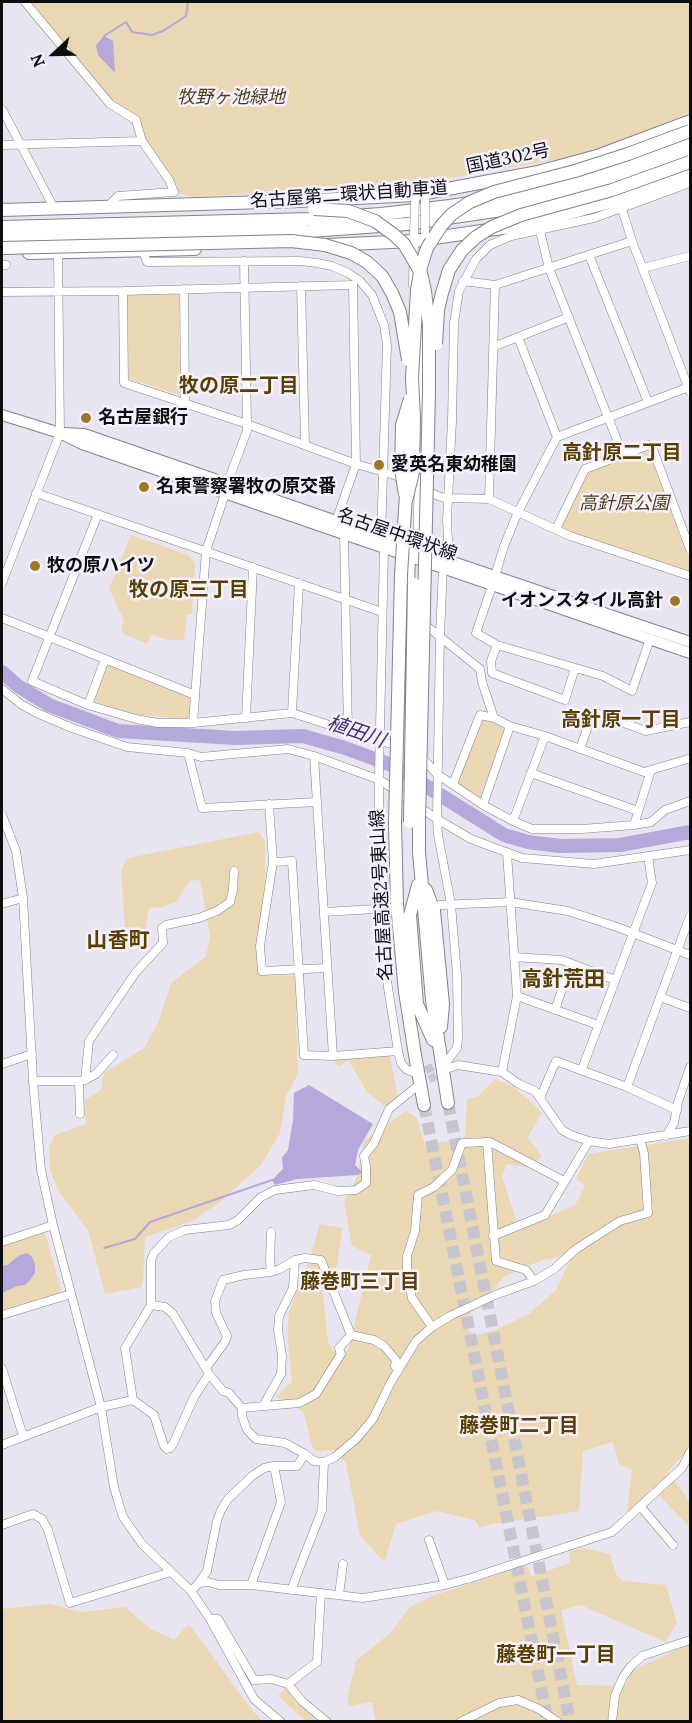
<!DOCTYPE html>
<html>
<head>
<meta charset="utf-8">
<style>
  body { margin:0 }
  #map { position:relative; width:692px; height:1723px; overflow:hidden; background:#e8e5f0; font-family:Lora,serif }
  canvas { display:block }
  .frame { position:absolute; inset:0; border:3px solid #0e0d10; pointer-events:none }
  .north { position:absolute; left:24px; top:24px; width:60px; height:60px; -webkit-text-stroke:4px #f5f2fe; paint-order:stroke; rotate:248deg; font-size:16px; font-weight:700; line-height:24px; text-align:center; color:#0e0d10 }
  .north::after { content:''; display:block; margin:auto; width:21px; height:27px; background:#0e0d10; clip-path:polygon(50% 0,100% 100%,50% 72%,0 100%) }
</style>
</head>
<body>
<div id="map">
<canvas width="692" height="1723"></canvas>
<div class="frame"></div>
<div class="north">N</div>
</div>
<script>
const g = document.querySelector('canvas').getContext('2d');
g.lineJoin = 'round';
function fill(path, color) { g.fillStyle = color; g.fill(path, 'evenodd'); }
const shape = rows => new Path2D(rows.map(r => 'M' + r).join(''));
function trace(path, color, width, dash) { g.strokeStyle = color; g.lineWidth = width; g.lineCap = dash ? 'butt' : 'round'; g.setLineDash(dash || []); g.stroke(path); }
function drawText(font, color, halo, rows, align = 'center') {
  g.font = font + ' Lora,"Noto Sans JP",serif'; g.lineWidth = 5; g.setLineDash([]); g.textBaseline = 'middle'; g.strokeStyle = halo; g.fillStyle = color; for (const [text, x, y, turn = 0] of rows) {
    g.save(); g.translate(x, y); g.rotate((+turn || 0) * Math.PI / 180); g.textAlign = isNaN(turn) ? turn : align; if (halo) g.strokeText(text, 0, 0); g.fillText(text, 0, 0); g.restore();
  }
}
const green = shape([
  [25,2,690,2,690,112,593,153,456,177,405,185,365,189,284,191,193,197,174,192,142,141,136,120,110,104],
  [176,292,179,297,180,395,129,379,127,296,130,294],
  [646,448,650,450,690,555,690,573,562,529,562,526,587,471],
  [131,535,188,555,195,563,192,614,187,614,184,640,167,640,152,634,147,644,124,634,121,629,124,621,109,588],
  [106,664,191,698,189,717,187,719,131,714,92,701],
  [484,720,503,725,505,730,482,798,460,786,458,782,482,721],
  [259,832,265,841,265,890,258,946,260,975,295,976,298,1074,286,1096,280,1133,261,1165,219,1203,192,1221,145,1237,143,1282,141,1287,105,1294,88,1230,58,1190,50,1170,49,1147,55,1135,86,1124,85,1100,101,1090,104,1073,144,1048,158,1023,171,984,185,972,206,957,210,936,200,880,190,881,176,902,162,907,149,908,145,931,125,927,121,869,128,858],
  [390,1056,398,1097,391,1101,387,1108,367,1092,349,1061,338,1066,332,1058],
  [495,1079,514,1087,543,1113,539,1118,527,1138,538,1150,541,1156,530,1168,507,1164,502,1176,519,1229,575,1205,585,1186,576,1179,588,1154,690,1138,690,1447,668,1472,690,1502,690,1527,652,1488,627,1513,632,1470,619,1464,613,1442,583,1451,579,1511,492,1524,480,1528,475,1520,437,1511,396,1524,385,1561,380,1558,360,1535,346,1463,334,1450,317,1451,312,1446,303,1411,276,1397,292,1381,287,1332,289,1311,307,1267,320,1224,342,1228,337,1267,321,1277,328,1342,334,1352,348,1351,371,1255,352,1246,344,1202,358,1175,364,1141,406,1111,417,1118,425,1145,465,1138,467,1100,478,1096],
  [566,1256,570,1260,556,1290,529,1314,497,1329,475,1336,462,1323,505,1276,542,1260],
  [43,1232,45,1234,48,1242,61,1290,59,1294,2,1310,2,1245],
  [583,1548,610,1554,616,1574,623,1581,666,1585,677,1623,665,1642,581,1605,561,1610,577,1685,625,1686,633,1670,690,1644,690,1721,376,1721,372,1702,350,1706,347,1700,356,1661,390,1633,410,1607,432,1596,527,1565,532,1577,569,1563,570,1551],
  [49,1604,83,1612,125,1607,151,1629,174,1640,189,1624,251,1709,263,1721,2,1721,2,1609],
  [286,1687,321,1721,306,1721,278,1696]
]);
const water = shape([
  [104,36,113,41,115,73,98,55,96,45],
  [309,1085,373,1124,358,1150,355,1165,362,1172,358,1175,297,1179,275,1185,272,1180,283,1169,282,1158,288,1150,293,1120,294,1093],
  [27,1253,32,1257,35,1264,35,1273,30,1280,25,1285,17,1286,2,1293,2,1266,7,1265,20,1255]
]);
const stream = shape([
  [104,36,126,22,132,32,152,35,163,31,186,16,188,2],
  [104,1248,135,1239,150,1222,272,1180]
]);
const river = shape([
  [2,672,18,686,49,705,118,731,235,738,303,736,345,748,394,766,504,835,528,842,560,846,620,845,690,832]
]);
const minorTunnel = shape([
  [414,1072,424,1071,444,1062],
  [419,1086,445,1070]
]);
const highwayTunnel = shape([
  [448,1103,570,1722],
  [424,1105,548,1722]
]);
const minor = shape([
  [25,2,110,104,136,120,142,141,169,180,174,192,118,196,107,207],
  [2,109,54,208],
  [2,145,142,141],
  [622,209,632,241,690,392],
  [540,231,549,268,623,455],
  [143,251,147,262,300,261,317,263,332,266,348,273,360,281,372,295,384,325,387,345,381,538],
  [589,255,648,402],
  [2,265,6,265],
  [643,268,690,256],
  [463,281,495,285,632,241],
  [413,285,414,237],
  [301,286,305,444],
  [184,289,185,404],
  [123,291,124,383,247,424,356,464,394,475,438,496,448,499],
  [2,292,123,291,353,285,356,464,336,521],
  [518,337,557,437],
  [493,347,569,317],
  [227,484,247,431,247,424,244,261],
  [36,493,382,612],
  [448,498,489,499,570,536,690,576],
  [489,499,495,285],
  [98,514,32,681,88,705,136,719,158,723,193,723,292,713,348,731,344,535],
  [556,529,585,469,649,445,652,447,690,549],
  [384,549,379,773,379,909,384,962,398,1051,401,1063,406,1069,413,1072],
  [417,553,423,313],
  [449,560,447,520,452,421,454,323,459,291,476,259,490,245,511,236,594,218,690,183],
  [443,567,440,636,437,819,438,835,451,904,457,975,458,1039,457,1048,448,1060],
  [495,576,504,546,518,512,557,437,689,387],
  [2,583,60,433,58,253],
  [492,586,476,633,497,645,603,676,632,691,650,639],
  [2,618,195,695],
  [423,623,480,669,482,682,494,718],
  [497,645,491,661,492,673,565,700,575,668],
  [2,689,22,705,39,714,72,728,127,747,188,753,201,757,288,749,314,756,380,780,437,819,471,839,522,858,594,864,690,850],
  [88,705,105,659],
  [292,713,299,583],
  [246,718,253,567],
  [193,723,206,551,225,494],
  [348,731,391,744],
  [580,749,593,712,646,731,690,722],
  [188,753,202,808,317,802],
  [314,756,333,1056],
  [426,762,437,774,483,805,513,821,532,829,582,829,634,825,651,822,665,810,690,801],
  [531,773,638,811],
  [453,784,480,715,494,718,510,726,545,736,644,772,688,759,690,760],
  [269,804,273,862,260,946,262,971,327,968],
  [483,805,510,726],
  [2,815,16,851,23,898,33,1081,41,1170,53,1225,101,1407,114,1487,118,1501,123,1517,142,1544,191,1591,210,1619,254,1699,281,1722],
  [513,821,545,736],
  [634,825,651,770],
  [273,862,292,861,304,1055,333,1056,398,1051],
  [2,904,23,898],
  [440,905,510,902,568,911,617,927,690,955],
  [324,912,392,908],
  [514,957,562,960,615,980],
  [517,996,598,1025],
  [660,997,690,1008],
  [555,1010,571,963],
  [2,1064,32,1054],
  [449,1068,458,1065,502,1072,519,1084,535,1091,562,1130,571,1135,589,1141,609,1144,690,1131],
  [582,1069,652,883,648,856],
  [502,1072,517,996,507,853],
  [85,1080,96,1074,113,1055],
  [33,1081,79,1081,85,1080,89,1041,136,972,163,943,162,928,166,925,199,918,217,911,230,902,233,890,234,871],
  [79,1081,80,1114],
  [627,1087,690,916],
  [540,1098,556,1061,627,1087,677,1110],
  [666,1136,674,1123,678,1102,690,1067],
  [487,1142,496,1261,526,1270,534,1281],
  [271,1232,270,1262,271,1272],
  [493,1236,545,1215,589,1141],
  [2,1242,53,1225],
  [151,1305,165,1307,173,1314,209,1374,223,1391,229,1393,242,1408,242,1416,247,1430,256,1439,285,1443,305,1454,297,1466,274,1466,264,1468,252,1476,228,1499,221,1510,217,1521,207,1571,199,1583,191,1591],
  [2,1315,71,1294],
  [432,1327,412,1298,407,1277,407,1256,415,1231,418,1195,434,1187,452,1170,462,1143,490,1142,564,1181],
  [2,1368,23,1436],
  [206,1368,225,1342,227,1336,216,1313,215,1301,223,1280,244,1275,271,1272,280,1269,295,1260,305,1258,321,1260,351,1335,374,1340,384,1346,396,1360,395,1366,398,1371],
  [209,1374,194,1397,173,1444,170,1448,167,1449,164,1446,154,1415,133,1400,125,1348,151,1305,151,1260,154,1253,169,1237,185,1230,229,1225,238,1220,261,1197,275,1190,314,1185,338,1191,356,1190,366,1183,366,1167,364,1156,374,1143,389,1109,415,1088],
  [263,1406,281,1374,282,1356,278,1330,279,1316,293,1288,295,1260],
  [242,1408,299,1403,316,1394,341,1354,339,1348,351,1335],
  [2,1445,101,1407,133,1400],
  [305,1454,314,1461,324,1462,335,1457,356,1439,373,1419,391,1382,416,1341,432,1327,450,1316,495,1295,534,1281,554,1269,576,1249,620,1221,648,1213,644,1153,640,1139],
  [640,1506,673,1545],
  [2,1525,33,1514,42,1519,48,1530,70,1603,171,1572],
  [429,1540,445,1585],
  [199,1583,208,1582,219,1585,251,1585,363,1598,445,1585,471,1578,612,1532,682,1468,690,1452],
  [251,1585,281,1502,274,1466],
  [291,1590,322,1510,324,1462],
  [321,1593,317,1662,288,1684,302,1701,327,1722],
  [339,1595,343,1564],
  [210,1619,218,1619,254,1680,271,1679,288,1684],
  [460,1722,499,1703,518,1700,539,1709,558,1722],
  [612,1722,615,1695,623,1677,631,1666,642,1656,690,1640]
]);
const major = shape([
  [2,415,60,433,82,444,690,653],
  [63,433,84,434,336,521,364,532,690,642]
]);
const highway = shape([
  [2,210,299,201,415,195,538,172,597,156,690,121],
  [2,227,309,219,381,214,450,206,509,197,553,188,596,176,645,159,690,141],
  [2,237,310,231,407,224,515,208,556,198,599,185,690,153],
  [326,245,414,241,509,227,537,222,617,200,690,173],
  [29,253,195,249],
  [408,583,409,557],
  [419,822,419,852,432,1000,448,1103],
  [395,823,397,904,405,992,415,1055,424,1105],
  [418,885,410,915,417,1004,433,1040],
  [426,890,434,911,443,1004,441,1027]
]);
const minorBridge = shape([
  [414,234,415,200],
  [425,234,425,199]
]);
const highwayBridge = shape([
  [314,209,348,211,375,221,393,234,404,244,414,261,421,273,425,291,429,325,429,391,419,822],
  [2,248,291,241,325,245,351,253,367,262,382,276,392,293,400,312,408,360],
  [436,344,438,310,442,293,449,270,462,250,476,237,492,227,521,215,612,190,690,162],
  [405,494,401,470,402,425,410,399],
  [406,501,413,472,414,417,412,378,417,290,421,267,427,248,441,226,452,214,470,202,494,192,575,171,628,154,690,131],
  [410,822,414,584],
  [395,823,401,575,406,494]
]);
const markers = [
  [86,418,6,"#9d7724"],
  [379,465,6,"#9d7724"],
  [144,487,6,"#9d7724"],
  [35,566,6,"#9d7724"],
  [675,601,6,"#9d7724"]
];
const parkNames = [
  ["牧野ヶ池緑地",231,98],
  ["高針原公園",624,504]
];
const streetNames = [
  ["国道302号",508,159,-12],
  ["名古屋第二環状自動車道",349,195,-4],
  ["名古屋中環状線",397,535,19],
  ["名古屋高速2号東山線",382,895,-93]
];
const poiNames = [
  ["名古屋銀行",98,418],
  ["愛英名東幼稚園",391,465],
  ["名東警察署牧の原交番",156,487],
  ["牧の原ハイツ",47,566],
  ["イオンスタイル高針",663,601,"right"]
];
const neighbourhoodNames = [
  ["牧の原二丁目",239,386],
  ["高針原二丁目",622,453],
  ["牧の原三丁目",189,590],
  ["高針原一丁目",621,720],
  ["藤巻町三丁目",360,1282],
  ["藤巻町二丁目",519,1426],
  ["藤巻町一丁目",556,1655]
];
const waterNames = [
  ["植田川",356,732,19]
];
const quarterNames = [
  ["山香町",118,941],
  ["高針荒田",563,980]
];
fill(green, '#ead7b4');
fill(water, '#b6a8da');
trace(stream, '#b6a8da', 2);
trace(river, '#b6a8da', 14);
trace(minorTunnel, '#c7c5ce', 8, [8, 4]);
trace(highwayTunnel, '#c7c5ce', 12, [12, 6]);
trace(minor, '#83818b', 9);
trace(major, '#83818b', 12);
trace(highway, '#83818b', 14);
trace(minor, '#fff', 8);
trace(major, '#fff', 10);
trace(highway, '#fff', 12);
trace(minorBridge, '#83818b', 9, []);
trace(highwayBridge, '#83818b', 14, []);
trace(minorBridge, '#fff', 8);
trace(highwayBridge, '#fff', 12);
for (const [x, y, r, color] of markers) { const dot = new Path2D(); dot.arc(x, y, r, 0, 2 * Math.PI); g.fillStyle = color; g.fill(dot); trace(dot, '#f5f2fe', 2); }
drawText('italic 18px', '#503d15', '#f5f2fe', parkNames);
drawText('18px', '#0e0d10', '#f5f2fe', streetNames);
drawText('bold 18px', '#0e0d10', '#f5f2fe', poiNames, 'left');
drawText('bold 20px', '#583f00', '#f5f2fe', neighbourhoodNames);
drawText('italic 20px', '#462f6c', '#f5f2fe', waterNames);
drawText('bold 21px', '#583f00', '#f5f2fe', quarterNames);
</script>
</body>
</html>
